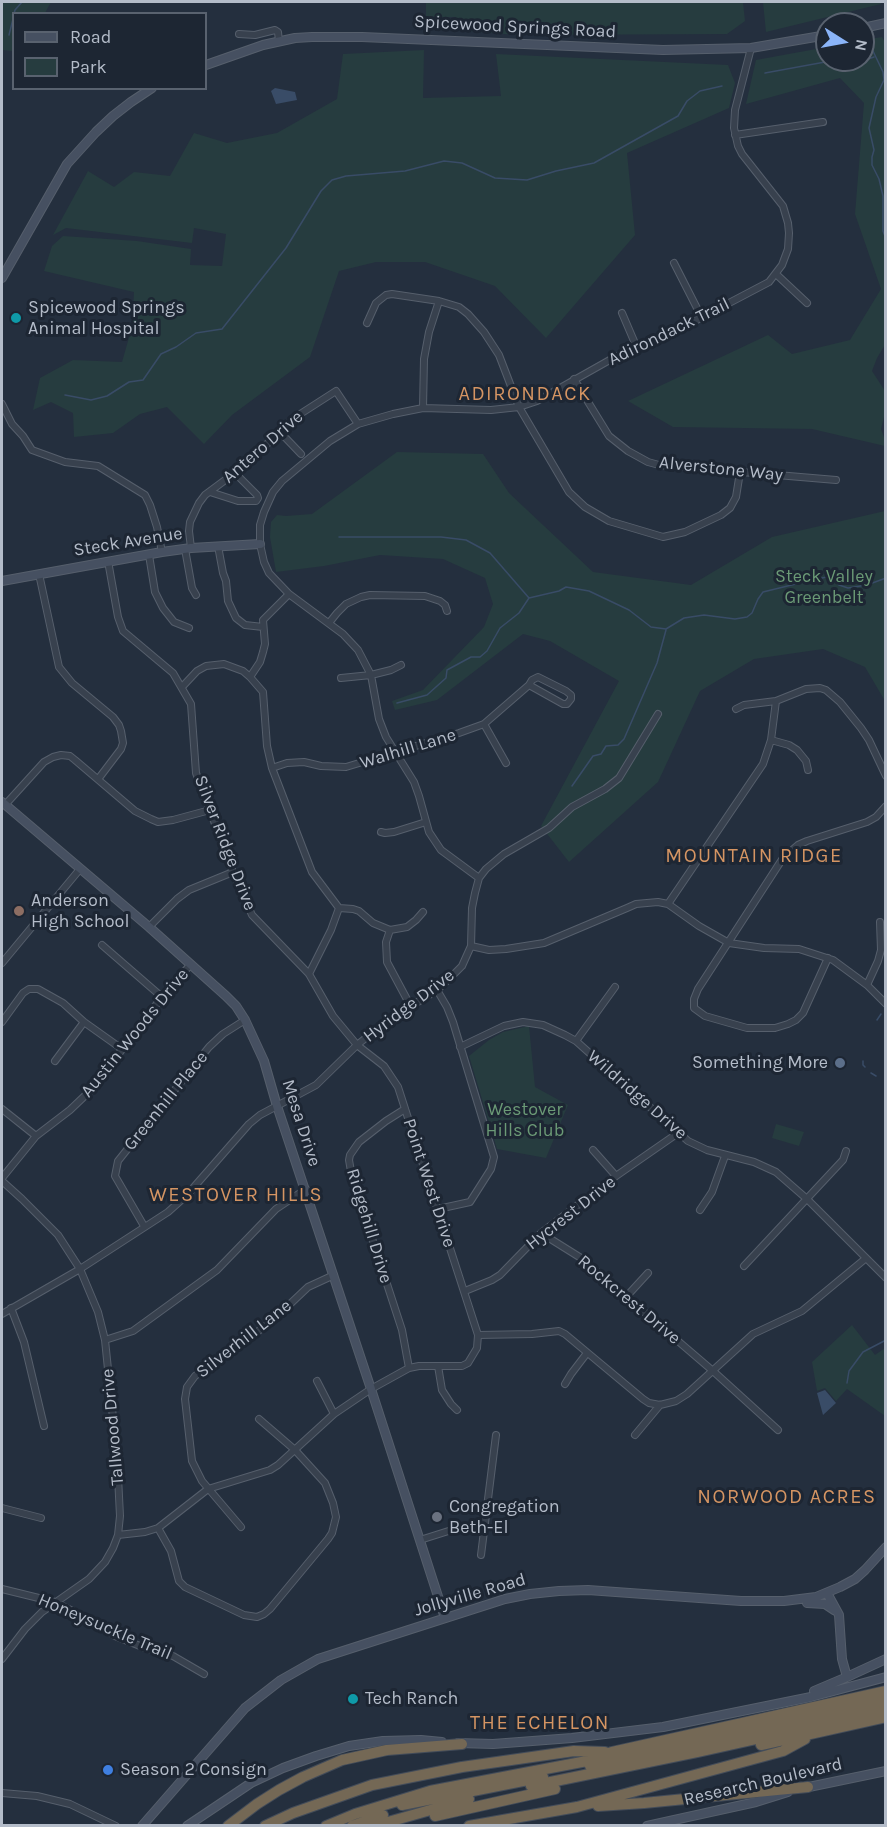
<!DOCTYPE html>
<html>
<head>
<meta charset="utf-8">
<style>
  body { margin:0 }
  #map { position:relative; width:887px; height:1827px; overflow:hidden; background:#242f3e; font-family:Karla,sans-serif }
  canvas { display:block }
  .frame { position:absolute; inset:0; border:3px solid #b4bcc9; pointer-events:none }
  .legend { position:absolute; left:12px; top:12px; width:195px; height:78px; box-sizing:border-box; background:#1d2633; border:2px solid #59626f; margin:0; padding:8px 10px; list-style:none; font-size:18px; color:#b4bcc9 }
  .legend li { display:flex; align-items:center; gap:12px; height:30px }
  .legend b { width:30px; border:2px solid #59626f }
  .north { position:absolute; left:815px; top:12px; width:60px; height:60px; box-sizing:border-box; background:#1d2633; border:2px solid #59626f; border-radius:50%; rotate:101deg; font-size:16px; font-weight:700; line-height:24px; text-align:center; color:#b4bcc9 }
  .north::after { content:''; display:block; margin:auto; width:21px; height:27px; background:#8ab4f8; clip-path:polygon(50% 0,100% 100%,50% 72%,0 100%) }
</style>
</head>
<body>
<div id="map">
<canvas width="887" height="1827"></canvas>
<div class="frame"></div>
<ul class="legend">
<li><b style="height:8px;background:#465061"></b>Road</li>
<li><b style="height:16px;background:#263c3f"></b>Park</li>
</ul>
<div class="north">N</div>
</div>
<script>
const g = document.querySelector('canvas').getContext('2d');
g.lineJoin = 'round';
function fill(path, color) { g.fillStyle = color; g.fill(path, 'evenodd'); }
const shape = rows => new Path2D(rows.map(r => 'M' + r).join(''));
function trace(path, color, width, dash) { g.strokeStyle = color; g.lineWidth = width; g.lineCap = dash ? 'butt' : 'round'; g.setLineDash(dash || []); g.stroke(path); }
function drawText(font, color, halo, rows, align = 'center') {
  g.font = font + ' Karla,sans-serif'; g.lineWidth = 6; g.setLineDash([]); g.textBaseline = 'middle'; g.strokeStyle = halo; g.fillStyle = color; for (const [text, x, y, turn = 0] of rows) {
    g.save(); g.translate(x, y); g.rotate((+turn || 0) * Math.PI / 180); g.textAlign = isNaN(turn) ? turn : align; if (halo) g.strokeText(text, 0, 0); g.fillText(text, 0, 0); g.restore();
  }
}
const green = shape([
  [2,2,51,2,45,13,14,14,13,51,2,50],
  [426,2,743,2,745,21,727,34,517,35,455,30,456,17,426,17],
  [763,2,880,2,881,4,766,32],
  [882,37,886,44,886,343,877,358,872,371,885,391,885,413,881,429,885,440,885,446,812,429,673,427,628,401,768,335,792,354,850,340,881,289,855,214,864,103,840,78,746,104,756,60,827,47,827,60,863,60,863,40],
  [424,50,423,98,501,96,496,54,728,65,735,83,729,108,627,153,635,235,546,338,495,286,425,262,376,262,339,271,310,357,232,415,204,444,167,407,140,414,113,433,74,437,73,413,51,402,33,410,40,378,73,360,122,362,132,327,134,292,44,271,52,246,63,236,137,241,191,249,190,265,222,266,226,234,194,228,192,243,66,228,53,235,88,171,114,187,134,172,170,176,194,133,227,143,277,133,337,99,343,54],
  [397,452,483,454,509,493,593,572,691,585,772,537,885,511,885,701,865,667,823,649,754,659,700,691,658,782,569,862,541,826,619,681,550,641,523,634,437,700,395,710,392,701,423,690,484,627,493,604,485,578,443,559,380,555,324,566,276,572,270,537,271,522,277,515,286,516,312,514],
  [529,1026,535,1087,568,1105,546,1158,497,1149,469,1056,489,1040,503,1032],
  [776,1124,804,1132,799,1146,772,1138],
  [852,1325,875,1355,885,1348,885,1416,847,1389,836,1401,825,1388,817,1391,812,1362]
]);
const water = shape([
  [275,88,295,92,297,100,276,104,271,91],
  [825,1390,836,1403,823,1415,817,1393]
]);
const stream = shape([
  [14,14,15,10,22,2],
  [9,35,14,15],
  [872,49,883,72,884,80,876,97,869,128,874,150,872,157,872,165,879,179,883,196,883,231,886,239],
  [846,60,859,62,874,57],
  [765,73,836,60],
  [65,395,91,400,107,396,129,382,143,380,161,354,176,347,196,333,222,329,286,248,321,191,332,180,346,176,405,171,444,161,462,163,495,178,527,180,556,171,594,163,678,116,687,101,700,91,722,86],
  [339,537,441,537,466,540,490,553,529,598,559,591,566,587,589,591,629,610,651,627,666,629,684,618,704,615,735,619,747,617,752,613,758,599,763,592,812,580,827,577,832,578,839,585,848,588,867,585,886,578],
  [397,703,427,695,446,678,447,670,471,657,480,657,487,651,500,628,519,613,529,598],
  [572,786,593,756,601,754,606,746,618,745,624,739,657,663,666,630],
  [877,1020,881,1014],
  [863,1061,863,1065,865,1067],
  [871,1073,876,1076],
  [847,1383,849,1371,863,1352,886,1340]
]);
const street = shape([
  [239,34,255,35,275,30,278,32,279,41],
  [735,135,823,122],
  [674,263,702,318],
  [776,274,807,303],
  [622,313,637,348],
  [367,323,376,303,386,295,392,294,439,301,459,307,468,314,484,332,499,355,519,407,569,492,585,507,609,521,663,537,685,532,721,515,730,508,736,497,740,472],
  [574,379,609,436,628,451,648,462,659,465,836,480],
  [2,404,12,424,23,436,32,450,65,462,98,466,145,495,150,505,157,527,162,552],
  [423,408,424,359,429,332,439,301],
  [279,431,301,454],
  [210,492,238,501,256,501,258,498,257,495,236,474],
  [218,546,223,573,226,581,228,601,236,618,245,625,263,627],
  [191,548,189,531,190,522,199,503,205,495,244,466,294,418,336,391,358,424],
  [185,549,192,588,196,595],
  [149,555,155,592,163,608,174,622,189,628],
  [108,561,118,617,123,631,173,673,191,704,196,773,233,872,252,915,309,974,333,1016,357,1045,384,1066,398,1087,478,1335,477,1348,468,1363,462,1366,419,1366,409,1368,371,1389,334,1414,278,1465,270,1470,208,1489,158,1528,145,1532,118,1535],
  [39,574,59,667,72,683,113,717,119,725,121,731,123,743,121,749,99,778],
  [329,623,337,613,346,604,361,597,370,595,425,596,440,601,445,605,447,611],
  [250,677,260,662,263,652,265,644,263,620,289,594],
  [341,678,371,675,391,670,401,665],
  [182,687,197,671,206,666,224,664,243,671,250,677,263,692,267,746,272,768,312,872,339,908,331,930,309,974],
  [736,709,744,705,776,701,806,689,820,688,826,690,840,702,861,728,869,740,886,776],
  [484,724,506,763],
  [771,740,789,745,797,750,806,761,808,770],
  [272,768,287,763,304,762,321,766,346,767,459,733,484,724,529,685,563,704,567,704,571,699,571,695,566,691,538,677,532,680,529,685],
  [5,805,44,762,53,757,61,755,70,756,75,760,135,811,151,819,158,822,173,820,210,810],
  [381,832,385,833,394,832,426,822],
  [479,878,441,850,429,832,419,796,414,782,386,737,379,719,371,675,358,650,343,634,289,594,269,573,264,562,260,544,260,525,264,512,273,492,282,481,330,441,358,424,393,414,423,408,491,410,519,407,537,401,615,357,672,333,769,282,782,265,788,249,789,233,788,223,783,206,742,154,738,146,734,128,735,110,751,48],
  [668,904,763,764,771,740,776,701],
  [339,908,353,909,359,911,373,923,390,930,407,927,416,920,423,912],
  [149,927,177,899,189,890,233,872],
  [390,930,386,942,387,962,410,1005],
  [102,945,162,997],
  [471,946,489,950,506,949,544,943,627,908,636,904,658,902,668,904,699,926,729,943,764,948,799,949,833,960,867,985,886,1004],
  [828,958,803,1013,796,1020,788,1024,775,1028,747,1028,705,1016,694,1008,694,999,698,989,783,858,798,845,807,841,867,822,876,817,886,806],
  [2,963,80,869],
  [867,985,878,961,881,950,880,922],
  [437,990,447,1007,453,1022,494,1157,491,1169,470,1202,438,1209],
  [2,1022,23,993,29,989,38,989,63,1003,84,1022,122,1049],
  [576,1041,615,987],
  [460,1047,504,1026,523,1022,543,1025,565,1035,576,1041,688,1141,707,1150,754,1162,776,1172,807,1199,886,1278],
  [55,1061,84,1022],
  [2,1109,36,1136],
  [405,1109,386,1121,359,1142,350,1155,349,1160,352,1177,402,1330,409,1368],
  [593,1150,616,1176],
  [2,1178,36,1136,70,1110,92,1089,162,997,191,964],
  [2,1181,22,1199,58,1235,80,1269,98,1312,105,1340,117,1457,120,1516,118,1535,113,1548,105,1562,89,1579,42,1612,25,1629,2,1659],
  [700,1210,712,1192,725,1156],
  [144,1226,115,1176,118,1161,209,1047,223,1034,245,1020],
  [541,1233,581,1258,713,1371,778,1430],
  [744,1266,843,1160,846,1151],
  [465,1291,492,1280,500,1275,541,1233,616,1176,678,1133],
  [626,1297,648,1273],
  [11,1308,24,1342,44,1426],
  [2,1314,80,1269,168,1212,187,1195,249,1124,260,1115,316,1085,357,1045,387,1021,437,990,453,975,462,966,471,946,472,908,475,893,479,878,486,869,504,854,549,828,572,807,605,789,619,778,658,714],
  [478,1335,532,1334,559,1331,565,1334,643,1399,649,1403,660,1405,676,1401,687,1394,753,1334,802,1311,865,1259],
  [105,1340,133,1331,217,1270,276,1209,306,1189],
  [438,1366,442,1390,451,1404,457,1410],
  [317,1381,334,1414],
  [565,1384,571,1374,587,1353],
  [635,1435,660,1405],
  [2,1508,41,1518],
  [241,1527,202,1481,192,1461,185,1399,187,1387,195,1376,271,1322,308,1287,334,1275],
  [158,1528,171,1551,179,1581,185,1587,244,1615,257,1617,264,1614,270,1609,328,1539,332,1533,336,1517,333,1503,325,1483,295,1450,259,1419],
  [420,1540,458,1528,484,1530],
  [481,1555,496,1435],
  [2,1589,55,1602,94,1622,115,1636,145,1648,173,1656,204,1674],
  [2,1793,37,1796,70,1804,116,1826]
]);
const secondary = shape([
  [863,28,886,23],
  [206,65,263,45,295,38,312,37,362,37,663,50,751,48,827,35],
  [2,278,67,164,96,132,113,116,131,102,152,88],
  [2,581,162,552,191,548,260,544],
  [2,802,149,927,226,996,236,1006,245,1020,264,1061,277,1106,371,1389,445,1618],
  [827,1593,839,1615,842,1659,847,1677],
  [807,1603,825,1604,834,1610],
  [814,1691,847,1677,886,1659],
  [458,1743,493,1744,572,1738,663,1727,811,1697,886,1677],
  [804,1788,886,1771],
  [142,1826,245,1708,281,1680,318,1659,505,1599,530,1594,559,1591,588,1590,741,1601,784,1601,816,1597,840,1587,855,1579,865,1570,886,1547],
  [187,1826,251,1783,283,1768,316,1756,349,1746,383,1741,421,1740,442,1742],
  [647,1826,756,1802,788,1792]
]);
const highway = shape([
  [761,1745,886,1717],
  [590,1766,886,1700],
  [531,1786,697,1752,886,1710],
  [402,1805,543,1777],
  [598,1806,644,1803,808,1787],
  [435,1816,555,1789],
  [228,1826,257,1804,279,1790,303,1777,342,1760,387,1750,462,1744],
  [265,1826,293,1813,372,1785,462,1767,574,1751,605,1752],
  [326,1826,355,1814,430,1791,587,1761,612,1752,886,1691],
  [352,1826,383,1815],
  [374,1826,469,1799],
  [469,1826,577,1807,783,1751,805,1739]
]);
const markers = [
  [16,318,6,"#0f9aa8"],
  [19,911,6,"#8d6e63"],
  [840,1063,6,"#5c6f8a"],
  [437,1517,6,"#6b7280"],
  [353,1699,6,"#0f9aa8"],
  [108,1770,6,"#3f7fe0"]
];
const streetNames = [
  ["Spicewood Springs Road",515,27,3],
  ["Adirondack Trail",669,332,-26],
  ["Antero Drive",263,447,-41],
  ["Alverstone Way",721,469,6],
  ["Steck Avenue",128,542,-9],
  ["Walhill Lane",408,749,-17],
  ["Silver Ridge Drive",225,843,69],
  ["Hyridge Drive",409,1006,-37],
  ["Austin Woods Drive",135,1033,-51],
  ["Wildridge Drive",637,1095,41],
  ["Greenhill Place",166,1101,-51],
  ["Mesa Drive",301,1123,72],
  ["Point West Drive",429,1183,72],
  ["Hycrest Drive",571,1213,-38],
  ["Ridgehill Drive",369,1226,73],
  ["Rockcrest Drive",629,1300,40],
  ["Silverhill Lane",244,1339,-38],
  ["Tallwood Drive",113,1427,-95],
  ["Jollyville Road",470,1595,-16],
  ["Honeysuckle Trail",105,1627,23],
  ["Research Boulevard",763,1782,-13]
];
const poiNames = [
  ["Spicewood Springs",28,308],
  ["Animal Hospital",28,329],
  ["Anderson",31,901],
  ["High School",31,922],
  ["Something More",828,1063,"right"],
  ["Congregation",449,1507],
  ["Beth-El",449,1528],
  ["Tech Ranch",365,1699],
  ["Season 2 Consign",120,1770]
];
const parkNames = [
  ["Steck Valley",824,577],
  ["Greenbelt",824,598],
  ["Westover",525,1110],
  ["Hills Club",525,1131]
];
const neighbourhoodNames = [
  ["ADIRONDACK",525,394],
  ["MOUNTAIN RIDGE",754,856],
  ["WESTOVER HILLS",236,1195],
  ["NORWOOD ACRES",787,1497],
  ["THE ECHELON",540,1723]
];
fill(green, '#263c3f');
fill(water, '#394c67');
trace(stream, '#394c67', 1.5);
trace(street, '#565f6c', 8);
trace(secondary, '#565f6c', 10);
trace(highway, '#434c59', 12);
trace(street, '#38414e', 6);
trace(secondary, '#465061', 8);
trace(highway, '#746855', 10);
for (const [x, y, r, color] of markers) { const dot = new Path2D(); dot.arc(x, y, r, 0, 2 * Math.PI); g.fillStyle = color; g.fill(dot); trace(dot, '#1d2633', 2); }
drawText('18px', '#b4bcc9', '#1d2633', streetNames);
drawText('18px', '#b4bcc9', '#1d2633', poiNames, 'left');
drawText('18px', '#6b9a76', '#1d2633', parkNames);
g.letterSpacing = '1.5px';
drawText('20px', '#d59563', '#1d2633', neighbourhoodNames);
g.letterSpacing = '0px';
</script>
</body>
</html>
